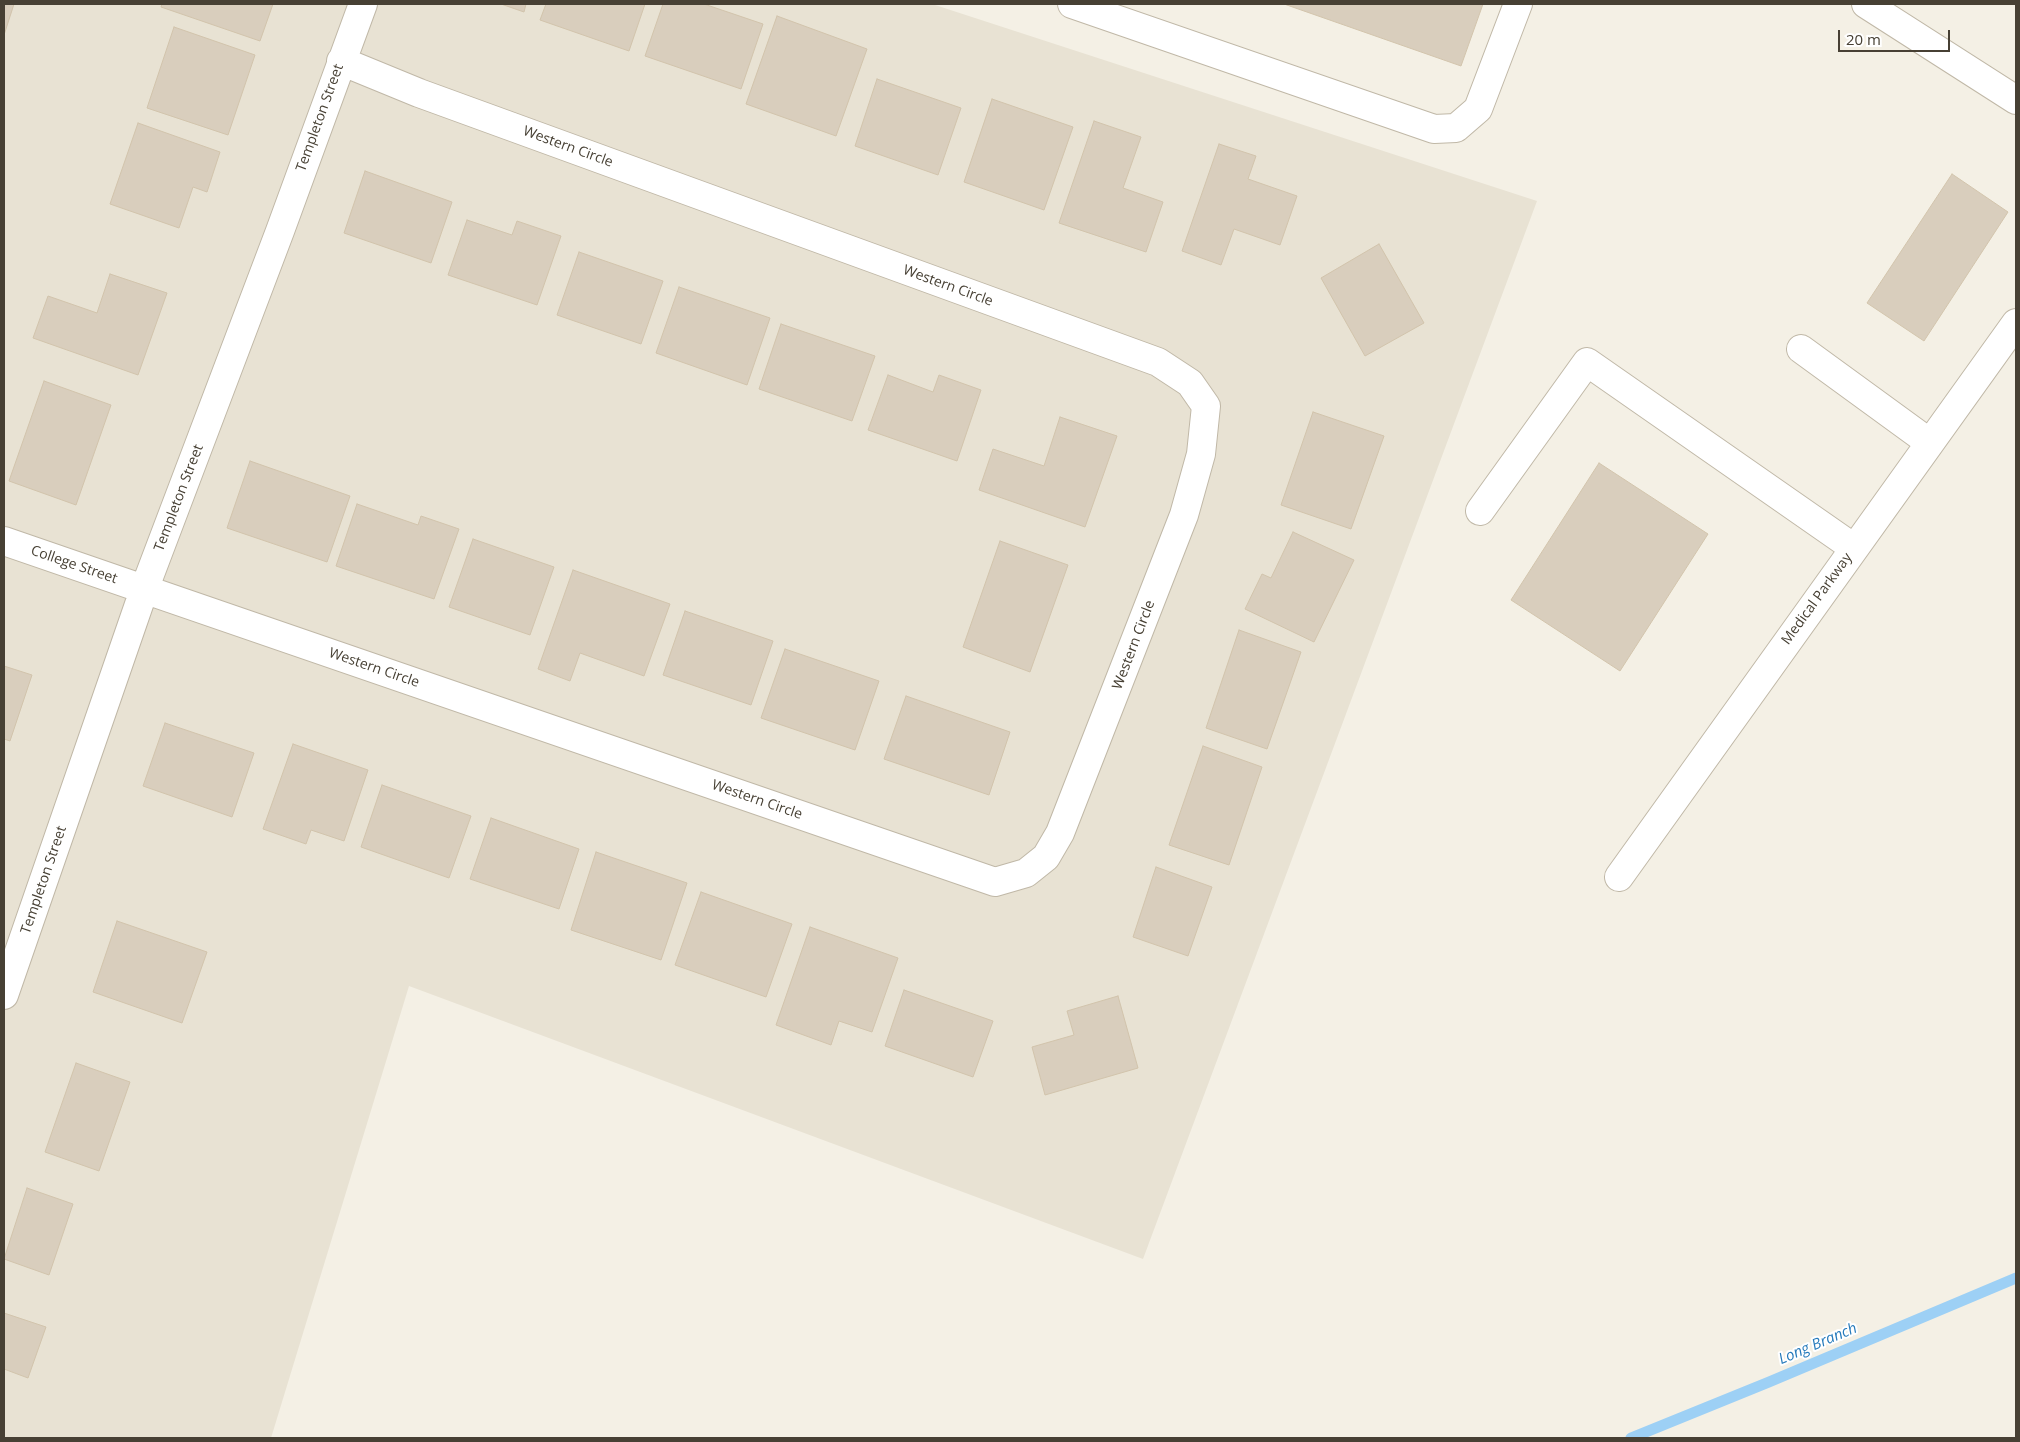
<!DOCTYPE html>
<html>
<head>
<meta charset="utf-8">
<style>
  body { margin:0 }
  #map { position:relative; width:2020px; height:1442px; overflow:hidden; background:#f4f0e5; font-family:"Open Sans",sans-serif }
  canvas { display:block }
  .frame { position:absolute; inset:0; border:5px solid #474034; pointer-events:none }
  .scale { position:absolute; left:1838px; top:30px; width:112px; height:22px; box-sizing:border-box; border:2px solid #474034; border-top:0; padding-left:6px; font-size:15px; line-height:18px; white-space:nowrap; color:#474034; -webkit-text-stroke:4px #fff; paint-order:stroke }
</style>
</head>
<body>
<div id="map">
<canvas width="2020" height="1442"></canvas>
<div class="frame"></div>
<div class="scale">20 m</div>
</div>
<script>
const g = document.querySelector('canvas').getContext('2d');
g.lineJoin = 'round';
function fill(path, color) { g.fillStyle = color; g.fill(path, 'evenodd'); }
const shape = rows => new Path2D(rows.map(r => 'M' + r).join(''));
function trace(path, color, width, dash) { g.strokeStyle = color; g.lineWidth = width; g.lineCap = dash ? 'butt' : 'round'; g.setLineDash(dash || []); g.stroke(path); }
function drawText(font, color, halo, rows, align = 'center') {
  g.font = font + ' "Open Sans",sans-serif'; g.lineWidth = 4; g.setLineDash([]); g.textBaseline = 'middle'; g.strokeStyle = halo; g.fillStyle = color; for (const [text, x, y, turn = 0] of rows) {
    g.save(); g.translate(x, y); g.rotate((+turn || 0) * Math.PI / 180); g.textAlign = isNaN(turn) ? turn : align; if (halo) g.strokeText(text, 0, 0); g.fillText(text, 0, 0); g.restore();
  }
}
const residential = shape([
  [4,4,932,4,1537,201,1143,1259,409,986,271,1438,4,1438]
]);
const stream = shape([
  [1631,1438,1769,1382,2016,1278]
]);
const building = shape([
  [4,4,14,4,4,35,4,4],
  [162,4,273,4,260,41,161,7,162,4],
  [501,4,526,4,524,12,501,4],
  [546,4,645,4,629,51,540,20,546,4],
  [663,4,704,4,763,24,741,89,645,56,663,4],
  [1284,4,1483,4,1461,66,1284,4],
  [777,16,867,49,836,136,746,104,777,16],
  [174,27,255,55,228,135,147,108,174,27],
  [877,79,961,108,938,175,855,146,877,79],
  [992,99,1073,127,1044,210,964,182,992,99],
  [1094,121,1141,137,1123,188,1163,202,1146,252,1059,223,1094,121],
  [138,123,220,152,207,192,193,187,179,228,110,204,138,123],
  [1219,144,1256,156,1248,179,1297,196,1280,245,1234,229,1221,265,1182,251,1219,144],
  [365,171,452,202,431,263,344,233,365,171],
  [1952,174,2008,212,1924,341,1867,303,1952,174],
  [467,220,512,235,517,221,561,236,537,305,448,275,467,220],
  [1379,244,1424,323,1365,356,1321,278,1379,244],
  [579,252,663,281,641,344,557,315,579,252],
  [110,274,167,293,138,375,33,338,48,296,97,313,110,274],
  [679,287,770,318,747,385,656,353,679,287],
  [781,324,875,356,852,421,759,389,781,324],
  [888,375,933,392,939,375,981,390,957,461,868,430,888,375],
  [44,381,111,405,76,505,9,481,44,381],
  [1313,412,1384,436,1351,529,1281,505,1313,412],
  [1060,417,1117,436,1085,527,979,490,993,449,1044,466,1060,417],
  [250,461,350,496,327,562,227,528,250,461],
  [1599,463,1708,534,1620,671,1511,600,1599,463],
  [357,504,418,525,421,516,459,529,434,599,336,566,357,504],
  [1293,532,1354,560,1314,642,1245,609,1262,574,1271,578,1293,532],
  [473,539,554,567,530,635,449,607,473,539],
  [1000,541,1068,565,1030,672,963,647,1000,541],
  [573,570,670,604,644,676,580,653,570,681,538,669,573,570],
  [685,611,773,641,751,705,663,675,685,611],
  [1239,630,1301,652,1267,749,1206,728,1239,630],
  [785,649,879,681,855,750,761,718,785,649],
  [4,666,32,675,10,741,4,739,4,666],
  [906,696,1010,732,989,795,884,759,906,696],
  [165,723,254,753,232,817,143,786,165,723],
  [293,744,368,770,344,841,311,830,306,844,263,829,293,744],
  [1203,746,1262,767,1229,865,1169,845,1203,746],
  [382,785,471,816,449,878,361,847,382,785],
  [491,818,579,849,559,909,470,879,491,818],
  [596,852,687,883,661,960,571,930,596,852],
  [1156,867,1212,887,1188,956,1133,937,1156,867],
  [701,892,792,924,766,997,675,965,701,892],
  [117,921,207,952,182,1023,93,992,117,921],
  [810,927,898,958,872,1032,839,1021,831,1045,776,1025,810,927],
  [904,990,993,1021,973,1077,885,1046,904,990],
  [1118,996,1138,1068,1045,1095,1032,1047,1074,1035,1067,1011,1118,996],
  [76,1063,130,1082,99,1171,45,1152,76,1063],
  [27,1188,73,1204,49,1275,4,1259,27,1188],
  [4,1313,46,1327,28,1378,4,1369,4,1313]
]);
const minor = shape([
  [1072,4,1434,129,1456,128,1478,109,1518,4],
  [1866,4,2016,100],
  [1801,349,1930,443],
  [1480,511,1587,362,1854,548],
  [4,541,995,882,1026,873,1046,857,1060,833,1184,515,1201,454,1206,406,1190,383,1158,362,419,93,341,61],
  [1619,877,2016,323],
  [4,995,144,590,280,231,363,4]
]);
const streetNames = [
  ["Templeton Street",320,118,-70],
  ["Western Circle",568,147,20],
  ["Western Circle",948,286,20],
  ["Templeton Street",179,498,-69],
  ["College Street",74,565,19],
  ["Medical Parkway",1817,599,-54],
  ["Western Circle",1134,645,-69],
  ["Western Circle",374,668,19],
  ["Western Circle",757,800,19],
  ["Templeton Street",44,880,-71]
];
const waterNames = [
  ["Long Branch",1818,1344,-23]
];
fill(residential, '#e8e2d3');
trace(stream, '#9dd0f5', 11);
fill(building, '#d9cebd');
trace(building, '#d2c4ac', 1);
trace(minor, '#c0b8a7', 30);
trace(minor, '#fff', 28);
drawText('14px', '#474034', '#fff', streetNames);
drawText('italic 15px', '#257abb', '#fff', waterNames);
</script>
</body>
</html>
